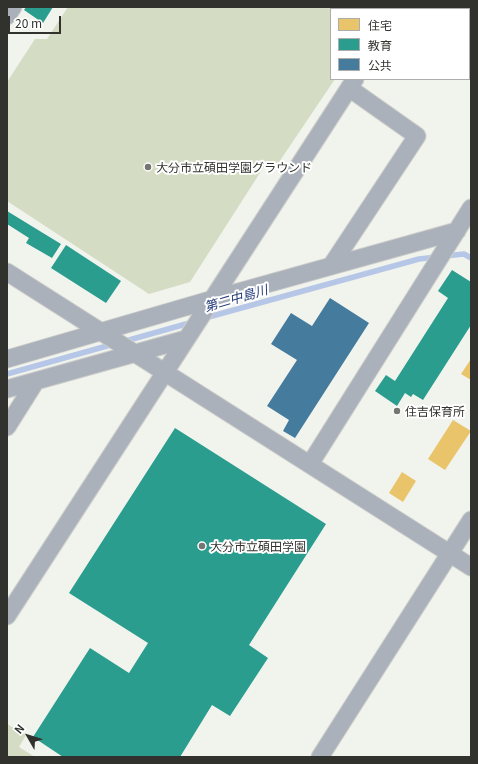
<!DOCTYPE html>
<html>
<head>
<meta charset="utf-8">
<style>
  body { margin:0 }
  #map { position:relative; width:478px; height:764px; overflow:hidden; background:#f1f3ed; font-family:Georgia,"Noto Sans JP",serif }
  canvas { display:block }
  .frame { position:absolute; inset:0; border:8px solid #31322e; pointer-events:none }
  .legend { position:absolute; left:330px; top:8px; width:140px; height:72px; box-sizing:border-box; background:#fff; border:1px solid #adadab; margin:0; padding:5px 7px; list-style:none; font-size:12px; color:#31322e }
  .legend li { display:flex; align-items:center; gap:8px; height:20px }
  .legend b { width:20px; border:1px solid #adadab }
  .north { position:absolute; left:8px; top:716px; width:40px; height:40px; -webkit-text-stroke:3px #fff; paint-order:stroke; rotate:309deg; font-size:11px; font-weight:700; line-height:16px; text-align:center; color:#31322e }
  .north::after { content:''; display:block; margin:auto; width:14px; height:18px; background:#31322e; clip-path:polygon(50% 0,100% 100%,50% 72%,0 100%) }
  .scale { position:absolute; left:8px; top:16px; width:53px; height:18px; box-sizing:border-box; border:2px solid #31322e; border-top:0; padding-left:5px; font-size:12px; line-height:14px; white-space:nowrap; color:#31322e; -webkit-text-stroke:3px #fff; paint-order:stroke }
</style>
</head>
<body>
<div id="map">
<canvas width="478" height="764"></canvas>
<div class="frame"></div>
<ul class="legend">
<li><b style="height:11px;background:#e9c46a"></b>住宅</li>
<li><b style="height:11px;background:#2a9d8f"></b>教育</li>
<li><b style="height:11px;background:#457b9d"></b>公共</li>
</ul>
<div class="north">N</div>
<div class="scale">20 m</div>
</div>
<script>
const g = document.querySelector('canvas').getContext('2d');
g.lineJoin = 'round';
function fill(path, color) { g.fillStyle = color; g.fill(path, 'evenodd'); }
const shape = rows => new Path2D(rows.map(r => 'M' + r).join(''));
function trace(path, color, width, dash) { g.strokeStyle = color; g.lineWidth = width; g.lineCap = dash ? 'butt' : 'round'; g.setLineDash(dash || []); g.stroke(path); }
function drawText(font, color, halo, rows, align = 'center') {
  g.font = font + ' Georgia,"Noto Sans JP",serif'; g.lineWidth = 4; g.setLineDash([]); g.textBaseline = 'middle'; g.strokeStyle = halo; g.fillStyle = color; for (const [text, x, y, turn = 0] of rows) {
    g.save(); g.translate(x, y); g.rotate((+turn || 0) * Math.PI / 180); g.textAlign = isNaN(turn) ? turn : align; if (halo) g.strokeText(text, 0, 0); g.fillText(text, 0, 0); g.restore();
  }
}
const green = shape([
  [68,7,332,7,335,9,331,9,331,79,335,79,275,168,265,165,190,282,149,294,7,201,7,82,35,39,47,39],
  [7,724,26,735,19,747,35,757,7,757]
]);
const homes = shape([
  [471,359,471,380,461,374],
  [453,420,471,431,445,470,428,459],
  [402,472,416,481,403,502,389,493]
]);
const schools = shape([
  [26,7,53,7,43,23,24,10],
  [7,211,61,244,52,258,26,243,29,238,7,224],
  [66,245,121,281,106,303,51,268],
  [452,270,471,282,471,325,423,400,413,394,411,397,405,393,397,406,375,391,386,375,395,381,448,298,438,291],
  [175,428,326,524,249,645,268,658,230,716,212,705,180,757,63,757,33,737,90,648,129,673,148,643,69,593]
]);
const public = shape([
  [330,298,369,323,295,438,283,431,289,420,267,406,297,360,271,344,291,313,312,326]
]);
const stream = shape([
  [445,256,464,254,471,258],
  [205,318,419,259,436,257],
  [122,342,193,322],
  [7,374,114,344]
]);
const minor = shape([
  [401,9,402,7],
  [7,16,13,7],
  [331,266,417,136,349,88],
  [7,272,471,567],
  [7,359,213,299,457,231],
  [7,389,186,339],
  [7,427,36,381],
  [310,464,471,208],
  [7,616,355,79],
  [320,757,471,520]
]);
const markers = [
  [148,167,4,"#747671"],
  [397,411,4,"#747671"],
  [202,546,4,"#747671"]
];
const poiNames = [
  ["大分市立碩田学園グラウンド",156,167],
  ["住吉保育所",405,411],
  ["大分市立碩田学園",210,546]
];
const waterNames = [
  ["第二中島川",236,298,-16]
];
fill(green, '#d4dcc3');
fill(homes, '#e9c46a');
fill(schools, '#2a9d8f');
fill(public, '#457b9d');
trace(stream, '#b6c6e7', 5.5);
trace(minor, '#cecfcb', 19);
trace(minor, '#abb1bb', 17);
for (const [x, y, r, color] of markers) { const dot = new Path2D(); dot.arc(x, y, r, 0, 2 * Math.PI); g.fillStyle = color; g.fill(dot); trace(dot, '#fff', 1.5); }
drawText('12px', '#31322e', '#fff', poiNames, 'left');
drawText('italic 13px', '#223a76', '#fff', waterNames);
</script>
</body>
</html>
